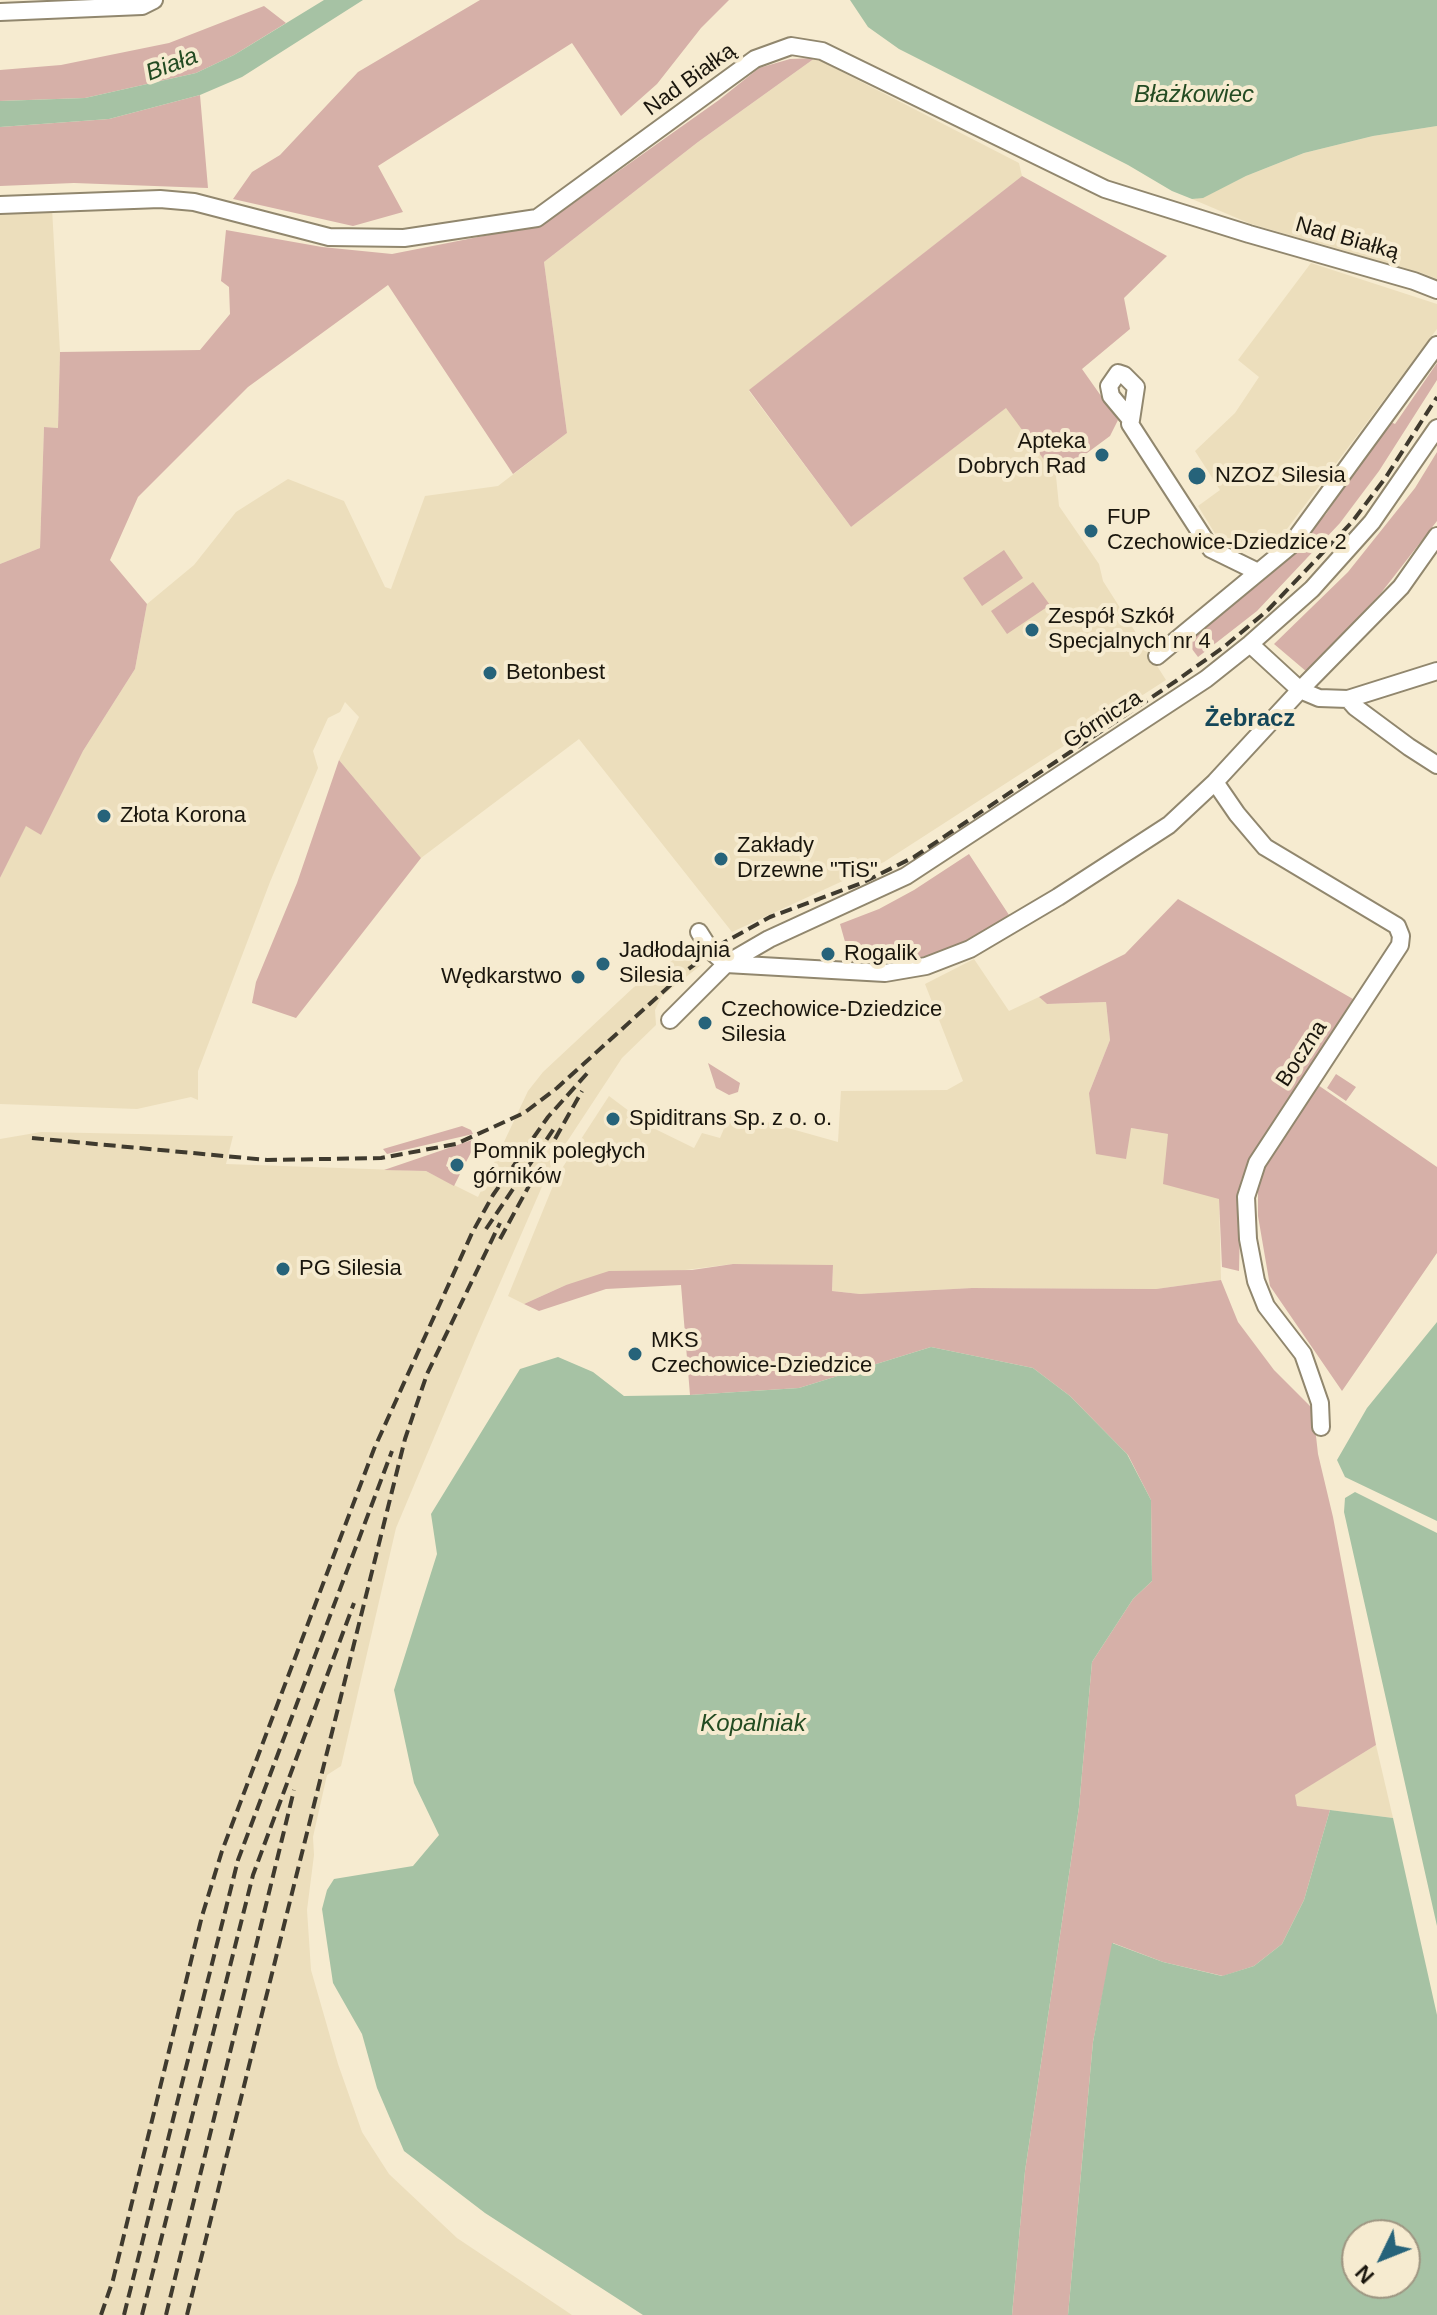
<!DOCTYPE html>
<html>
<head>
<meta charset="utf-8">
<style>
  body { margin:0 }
  #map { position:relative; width:1437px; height:2315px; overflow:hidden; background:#f6ebd0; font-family:Helvetica,sans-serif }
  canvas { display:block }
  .north { position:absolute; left:1341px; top:2219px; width:80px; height:80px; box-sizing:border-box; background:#f6ebd0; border:2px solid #9e9682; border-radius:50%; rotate:227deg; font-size:22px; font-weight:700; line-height:32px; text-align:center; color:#1a160d }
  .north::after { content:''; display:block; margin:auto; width:28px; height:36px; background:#26637a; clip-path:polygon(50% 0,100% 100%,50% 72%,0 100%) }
</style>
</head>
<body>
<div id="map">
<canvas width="1437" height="2315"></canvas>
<div class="north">N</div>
</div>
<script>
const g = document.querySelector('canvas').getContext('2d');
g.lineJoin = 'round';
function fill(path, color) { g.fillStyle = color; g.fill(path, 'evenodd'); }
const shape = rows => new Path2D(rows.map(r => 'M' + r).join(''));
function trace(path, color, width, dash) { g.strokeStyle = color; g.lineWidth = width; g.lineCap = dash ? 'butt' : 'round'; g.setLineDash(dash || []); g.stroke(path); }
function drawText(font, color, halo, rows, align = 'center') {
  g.font = font + ' Helvetica,sans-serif'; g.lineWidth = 8; g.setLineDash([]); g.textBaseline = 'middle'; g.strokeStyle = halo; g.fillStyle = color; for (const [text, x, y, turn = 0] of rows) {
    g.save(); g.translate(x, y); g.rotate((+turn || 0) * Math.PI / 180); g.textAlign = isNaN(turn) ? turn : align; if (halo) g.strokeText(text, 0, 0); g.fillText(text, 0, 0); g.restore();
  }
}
const built = shape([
  [815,58,1019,163,1022,176,749,391,851,527,1007,407,1056,476,1059,506,1099,564,1103,581,1166,680,884,862,732,932,579,739,421,858,339,760,359,717,345,702,340,712,328,718,313,751,318,768,270,882,198,1071,198,1100,191,1097,137,1109,0,1104,0,878,26,825,41,835,83,751,135,669,147,604,194,565,236,512,288,479,344,501,385,587,391,589,425,496,498,486,567,433,544,262,698,142],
  [1437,126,1437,279,1419,272,1396,269,1352,253,1251,224,1192,199,1203,197,1246,176,1304,153,1373,136],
  [52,208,60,352,58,428,44,427,40,548,0,564,0,212],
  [1311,263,1437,304,1437,329,1275,545,1262,552,1240,552,1219,540,1198,506,1220,490,1195,451,1235,413,1259,377,1238,360],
  [689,949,697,957,701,965,662,996,655,1010,656,1025,622,1058,551,1166,476,1338,396,1528,341,1766,327,1775,313,1837,314,1855,307,1910,311,1970,338,2064,362,2132,389,2174,457,2238,572,2315,0,2315,0,1139,41,1132,233,1136,226,1164,426,1171,478,1197,528,1091,543,1072,634,987],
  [974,959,1009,1011,1039,997,1047,1004,1106,1002,1110,1040,1089,1093,1131,1128,1168,1134,1219,1199,1221,1280,1156,1289,972,1288,860,1294,832,1291,833,1266,733,1264,566,1285,524,1304,508,1296,557,1176,609,1096,649,1126,694,1148,702,1133,720,1138,731,1112,838,1142,841,1091,947,1090,963,1081,925,984],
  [1376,1745,1393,1818,1297,1806,1294,1795]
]);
const green = shape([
  [480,0,729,0,701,28,657,84,621,116,572,43,378,166,403,212,353,226,233,199,252,172,280,155,358,72],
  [264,6,286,23,234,55,196,73,85,98,0,101,0,70,61,65,169,43],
  [815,58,698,142,544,262,567,433,513,474,388,285,248,387,138,497,110,560,147,604,135,669,83,751,41,835,26,826,0,878,0,564,40,548,44,427,58,428,60,352,200,350,230,314,229,287,221,281,226,230,322,247,392,254,544,224,719,100,759,68,790,59],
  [200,95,208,188,74,183,0,186,0,127,109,119],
  [1022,176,1167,256,1124,298,1130,329,1082,369,1118,420,1110,436,1056,476,1006,408,851,527,749,390],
  [1437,363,1437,380,1379,471,1340,523,1257,611,1198,657,1186,641,1264,579,1326,514,1389,421,1395,424],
  [1437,452,1437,521,1381,593,1307,672,1274,644,1348,572,1415,488],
  [1004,550,1023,578,982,606,963,578],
  [1033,582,1050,605,1007,634,991,611],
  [339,760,421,858,296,1018,252,1003,256,982,297,883],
  [969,854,1009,915,967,941,927,956,891,963,851,963,840,924,879,909,914,890],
  [1178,899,1353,999,1265,1138,1241,1180,1239,1271,1222,1267,1219,1199,1163,1184,1168,1134,1131,1128,1126,1159,1096,1154,1089,1093,1110,1040,1106,1002,1047,1004,1039,997,1125,954],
  [708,1063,740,1083,738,1092,729,1095,716,1088],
  [1336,1074,1356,1087,1346,1101,1327,1088],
  [1318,1085,1437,1167,1437,1253,1342,1391,1270,1286,1258,1216,1258,1175],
  [462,1126,471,1130,473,1134,387,1154,383,1149],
  [475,1139,475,1145,466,1162,449,1157,446,1166,460,1174,454,1186,426,1171,384,1170],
  [733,1264,833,1265,832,1291,860,1294,972,1288,1156,1289,1221,1280,1238,1322,1274,1370,1313,1409,1318,1454,1333,1517,1376,1745,1295,1795,1297,1806,1330,1810,1304,1900,1282,1944,1254,1966,1223,1976,1163,1962,1113,1943,1093,2042,1068,2315,1012,2315,1025,2171,1079,1807,1092,1662,1133,1599,1152,1581,1151,1500,1128,1455,1070,1396,1033,1368,931,1347,799,1388,690,1395,681,1285,606,1289,539,1311,524,1304,566,1285,609,1271,692,1270]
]);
const water = shape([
  [324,0,363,0,242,77,200,95,109,119,0,127,0,101,85,98,196,73,234,55],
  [850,0,1437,0,1437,126,1373,136,1304,153,1246,176,1203,198,1192,199,1172,191,1128,165,899,49,868,27],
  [1437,1322,1437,1521,1345,1477,1337,1460,1367,1408],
  [931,1347,1033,1368,1070,1396,1127,1454,1151,1500,1152,1581,1133,1599,1092,1662,1079,1807,1025,2171,1012,2315,643,2315,485,2213,404,2151,377,2088,362,2034,333,1983,322,1909,327,1890,334,1879,413,1866,439,1835,414,1783,394,1690,437,1554,431,1514,520,1369,558,1357,593,1372,624,1396,690,1395,799,1388],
  [1355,1492,1437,1533,1437,1926,1344,1512,1345,1498],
  [1330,1810,1393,1818,1437,2015,1437,2315,1068,2315,1093,2042,1112,1943,1163,1962,1222,1976,1254,1966,1282,1944,1304,1900],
  [1357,2235,1405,2235,1405,2283,1357,2283]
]);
const minor = shape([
  [0,12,142,6,154,0],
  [0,205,160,199,194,202,329,237,404,238,537,218,755,59,791,46,822,51,1105,189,1249,234,1414,281,1437,290],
  [1131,420,1136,387,1124,375,1118,373,1109,386,1111,396,1131,420,1130,424,1211,549,1258,572],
  [1250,644,1300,690,1319,698,1348,699,1437,671],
  [1157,656,1290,546,1437,345],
  [1348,699,1355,707,1409,747,1437,765],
  [1215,782,1237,814,1265,847,1397,926,1401,936,1400,945,1257,1163,1246,1197,1248,1239,1256,1281,1266,1306,1303,1354,1320,1403,1321,1427],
  [699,932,711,951,726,964],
  [726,964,885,973,926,966,970,949,1058,897,1169,825,1215,782,1300,690,1401,587,1437,536],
  [670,1020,726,964,769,939,906,876,1206,679,1250,644,1312,589,1372,522,1437,428]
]);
const rail = shape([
  [32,1138,267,1160,381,1158,456,1144,524,1113,557,1088,686,971,723,943,770,917,862,883,914,857,1176,681,1225,646,1268,610,1352,522,1386,477,1437,397],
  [555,1139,582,1091],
  [486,1229,555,1127],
  [500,1239,542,1162],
  [101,2315,113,2280,202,1916,222,1851,374,1449,472,1233,493,1195,548,1117,591,1069],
  [124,2315,238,1860,392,1451],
  [142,2315,253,1875,354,1603],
  [166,2315,294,1790],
  [187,2315,405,1439,427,1374,500,1223]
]);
const markers = [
  [1102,455,8,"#26637a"],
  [1197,476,10,"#26637a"],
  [1091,531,8,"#26637a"],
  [1032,630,8,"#26637a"],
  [490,673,8,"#26637a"],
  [104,816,8,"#26637a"],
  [721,859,8,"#26637a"],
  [828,954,8,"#26637a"],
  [603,964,8,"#26637a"],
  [578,977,8,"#26637a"],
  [705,1023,8,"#26637a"],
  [613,1119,8,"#26637a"],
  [457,1165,8,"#26637a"],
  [283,1269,8,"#26637a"],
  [635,1354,8,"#26637a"]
];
const streetNames = [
  ["Nad Białką",690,80,-36],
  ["Nad Białką",1347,239,16],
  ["Górnicza",1103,720,-33],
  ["Boczna",1302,1054,-57]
];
const poiNames = [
  ["Apteka",1086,442,"right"],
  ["Dobrych Rad",1086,467,"right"],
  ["NZOZ Silesia",1215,476],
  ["FUP",1107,518],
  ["Czechowice-Dziedzice 2",1107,543],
  ["Zespół Szkół",1048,617],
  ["Specjalnych nr 4",1048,642],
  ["Betonbest",506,673],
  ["Złota Korona",120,816],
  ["Zakłady",737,846],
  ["Drzewne \"TiS\"",737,871],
  ["Jadłodajnia",619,951],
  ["Silesia",619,976],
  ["Rogalik",844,954],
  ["Wędkarstwo",562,977,"right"],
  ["Czechowice-Dziedzice",721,1010],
  ["Silesia",721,1035],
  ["Spiditrans Sp. z o. o.",629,1119],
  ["Pomnik poległych",473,1152],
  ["górników",473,1177],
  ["PG Silesia",299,1269],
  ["MKS",651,1341],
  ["Czechowice-Dziedzice",651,1366]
];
const waterNames = [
  ["Biała",172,65,-21],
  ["Błażkowiec",1194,95],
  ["Kopalniak",753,1724]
];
const neighbourhoodNames = [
  ["Żebracz",1250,719]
];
fill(built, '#ecdebc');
fill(green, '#d6b0a8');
fill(water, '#a6c2a4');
trace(minor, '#91876e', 20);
trace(minor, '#fff', 16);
trace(rail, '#3f3a2e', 4, [12, 6]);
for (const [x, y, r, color] of markers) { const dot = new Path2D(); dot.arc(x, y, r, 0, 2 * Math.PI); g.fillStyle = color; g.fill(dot); trace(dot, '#f6ebd0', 3); }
drawText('22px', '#1a160d', '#f6ebd0', streetNames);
drawText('22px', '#1a160d', '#f6ebd0', poiNames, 'left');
drawText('italic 24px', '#234b22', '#f6ebd0', waterNames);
drawText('bold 24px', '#144658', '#f6ebd0', neighbourhoodNames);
</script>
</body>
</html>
